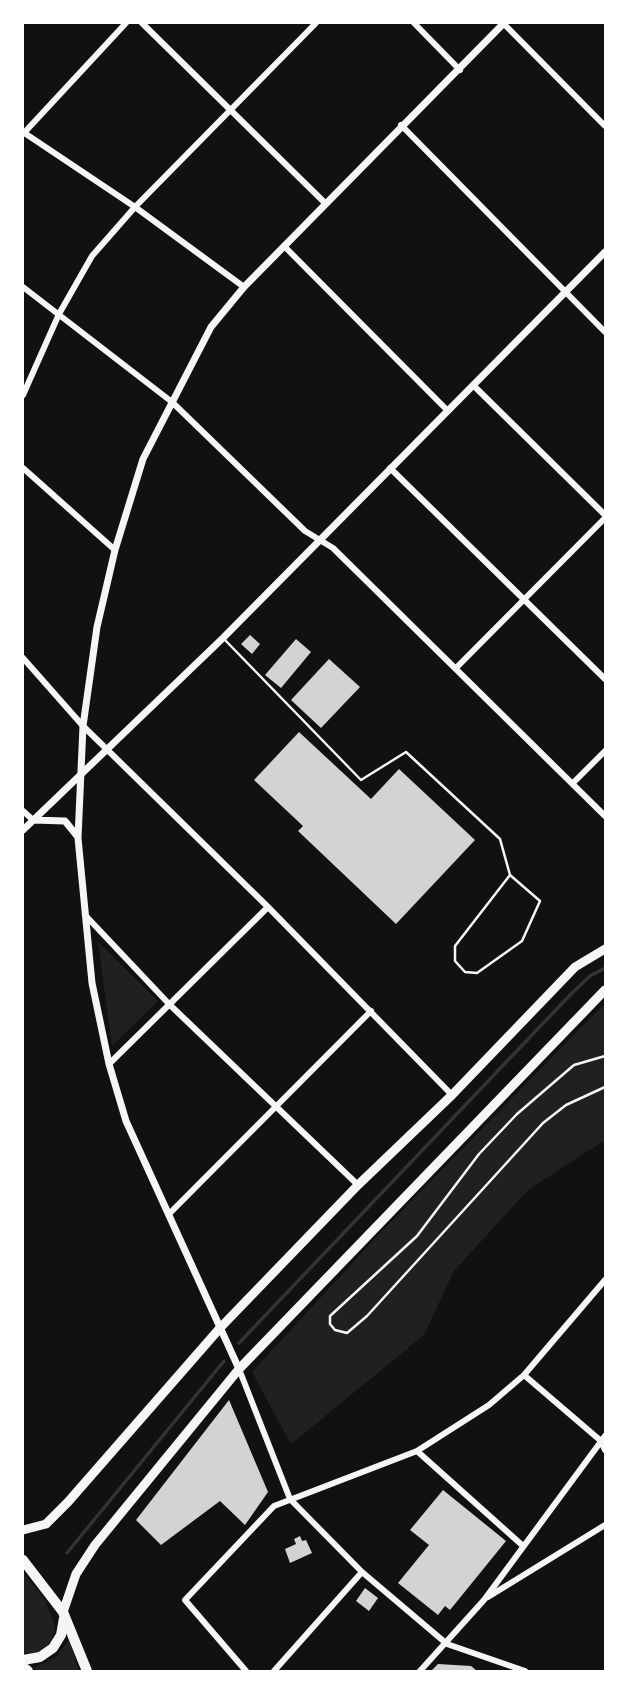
<!DOCTYPE html>
<html>
<head>
<meta charset="utf-8">
<style>
  body { margin:0 }
  #map { position:relative; width:628px; height:1694px; overflow:hidden; background:#111; font-family:Barlow,sans-serif }
  canvas { display:block }
  .frame { position:absolute; inset:0; border:24px solid #fff; pointer-events:none }
</style>
</head>
<body>
<div id="map">
<canvas width="628" height="1694"></canvas>
<div class="frame"></div>
</div>
<script>
const g = document.querySelector('canvas').getContext('2d');
g.lineJoin = 'round';
function fill(path, color) { g.fillStyle = color; g.fill(path, 'evenodd'); }
const shape = rows => new Path2D(rows.map(r => 'M' + r).join(''));
function trace(path, color, width, dash) { g.strokeStyle = color; g.lineWidth = width; g.lineCap = dash ? 'butt' : 'round'; g.setLineDash(dash || []); g.stroke(path); }
const green = shape([
  [98,942,158,1001,112,1046],
  [605,1003,605,1140,528,1190,454,1271,424,1335,291,1444,252,1372,381,1232],
  [23,1572,45,1600,55,1626,51,1643,36,1653,23,1653],
  [69,1640,79,1671,38,1671,34,1668,56,1657]
]);
const stream = shape([
  [239,1343,570,995,590,976,605,968],
  [67,1553,224,1361]
]);
const building = shape([
  [250,635,260,644,252,654,241,644],
  [296,639,311,652,281,688,265,675],
  [329,659,360,687,321,728,291,700],
  [299,732,371,799,399,769,475,840,396,924,298,831,303,826,254,780],
  [229,1400,268,1492,245,1525,220,1501,161,1545,136,1520],
  [443,1490,506,1541,450,1610,445,1606,438,1615,398,1583,429,1545,410,1530],
  [300,1536,302,1541,306,1540,312,1553,290,1563,285,1549,296,1544,294,1539],
  [365,1588,378,1598,369,1611,356,1601],
  [438,1664,471,1666,477,1671,431,1671]
]);
const path = shape([
  [605,1056,574,1065,517,1114,479,1154,417,1236,330,1316,330,1324,335,1330,347,1333,367,1316,543,1123,566,1105,605,1087]
]);
const service = shape([
  [225,640,361,780,406,752,500,839,510,875,455,946,455,961,465,972,477,973,522,941,540,901,510,875]
]);
const minor = shape([
  [142,23,325,203],
  [414,23,460,70],
  [503,23,605,126],
  [401,125,605,332],
  [23,132,135,207,244,287],
  [23,134,126,23],
  [284,246,448,411],
  [23,287,172,402,305,531,333,548,605,816],
  [473,385,605,515],
  [23,395,59,314,92,256,135,207,316,23],
  [23,468,115,550],
  [390,468,605,679],
  [23,658,83,726,268,907,452,1095],
  [456,668,605,518],
  [573,783,605,751],
  [23,811,33,820],
  [85,915,170,1005,358,1185],
  [109,1064,268,907],
  [169,1214,371,1011],
  [239,1369,290,1499,362,1572,447,1644,525,1671],
  [524,1375,601,1441,605,1450],
  [417,1451,522,1545],
  [488,1597,605,1525],
  [246,1671,185,1600,274,1506,417,1451,489,1405,524,1375,605,1280],
  [274,1671,362,1572],
  [420,1671,484,1600,605,1436]
]);
const tertiary = shape([
  [33,820,65,821,78,837],
  [23,830,223,638,605,252],
  [239,1369,126,1121,109,1064,92,983,78,838,83,726,97,627,115,550,143,459,211,327,244,287,504,23]
]);
const secondary = shape([
  [23,1530,46,1524,68,1502,220,1328,358,1185,452,1095,575,967,605,949],
  [63,1612,76,1574,95,1545,239,1369,605,990]
]);
const primary = shape([
  [23,1560,63,1612,87,1671],
  [23,1660,40,1657,53,1648,61,1635,64,1618],
  [23,1667,28,1671]
]);
fill(green, '#202020');
trace(stream, '#333', 3.5);
fill(building, '#d3d3d3');
trace(path, '#f5f5f5', 2.5);
trace(service, '#f5f5f5', 2.5);
trace(minor, '#f5f5f5', 6);
trace(tertiary, '#f5f5f5', 7);
trace(secondary, '#f5f5f5', 9);
trace(primary, '#f5f5f5', 10);
</script>
</body>
</html>
